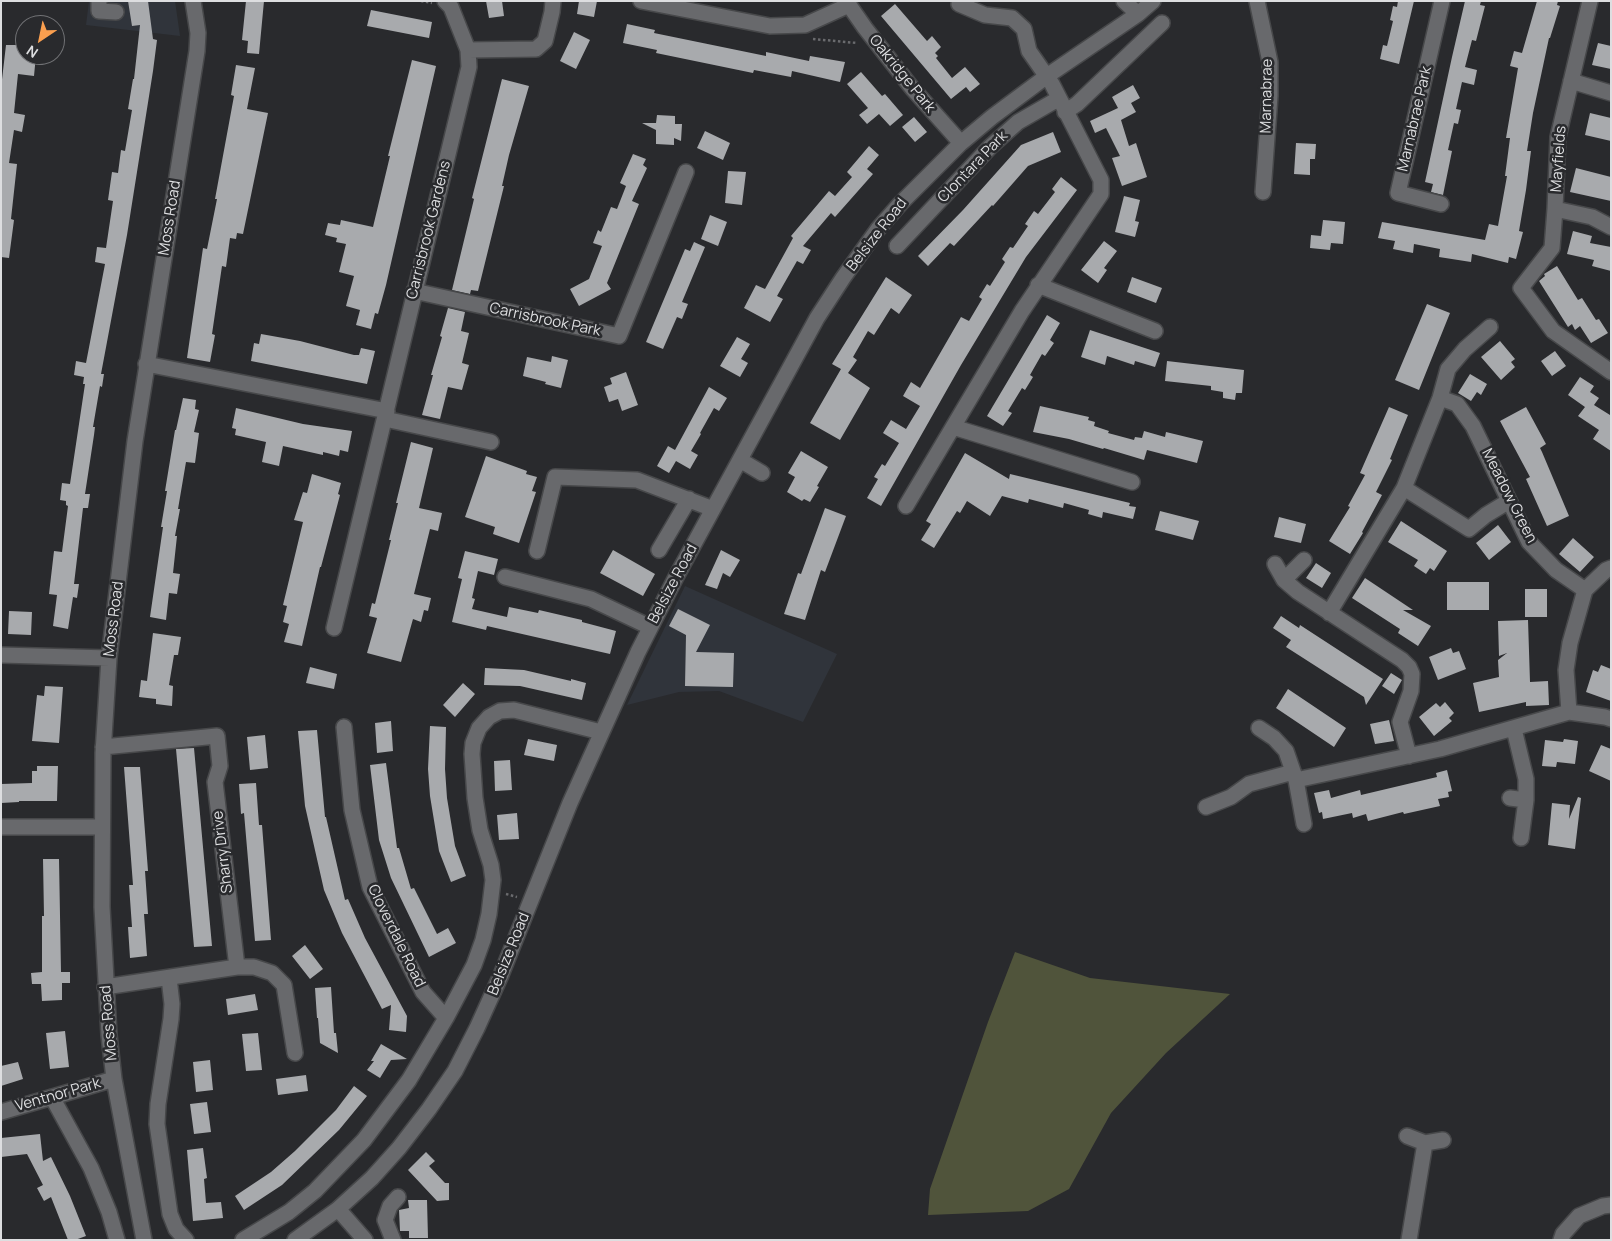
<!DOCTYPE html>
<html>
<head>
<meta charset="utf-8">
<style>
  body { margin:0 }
  #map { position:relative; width:1612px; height:1241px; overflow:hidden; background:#292a2d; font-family:Manrope,sans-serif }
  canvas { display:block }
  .frame { position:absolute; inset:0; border:2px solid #dddee0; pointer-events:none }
  .north { position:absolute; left:15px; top:15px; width:50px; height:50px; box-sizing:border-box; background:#292a2d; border:1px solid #717275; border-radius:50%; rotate:214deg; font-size:14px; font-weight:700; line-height:20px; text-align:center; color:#dddee0 }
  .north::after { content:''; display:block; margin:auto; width:18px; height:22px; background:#fa9f4f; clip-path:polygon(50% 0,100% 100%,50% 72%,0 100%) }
</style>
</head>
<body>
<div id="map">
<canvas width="1612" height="1241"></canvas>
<div class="frame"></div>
<div class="north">N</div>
</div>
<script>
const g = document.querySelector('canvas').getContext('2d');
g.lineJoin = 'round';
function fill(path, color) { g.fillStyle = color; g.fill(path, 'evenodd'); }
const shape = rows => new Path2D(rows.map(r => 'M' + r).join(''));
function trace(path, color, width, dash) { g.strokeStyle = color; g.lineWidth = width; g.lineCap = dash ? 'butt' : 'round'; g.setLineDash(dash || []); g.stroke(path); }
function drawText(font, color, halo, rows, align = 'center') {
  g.font = font + ' Manrope,sans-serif'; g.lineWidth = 5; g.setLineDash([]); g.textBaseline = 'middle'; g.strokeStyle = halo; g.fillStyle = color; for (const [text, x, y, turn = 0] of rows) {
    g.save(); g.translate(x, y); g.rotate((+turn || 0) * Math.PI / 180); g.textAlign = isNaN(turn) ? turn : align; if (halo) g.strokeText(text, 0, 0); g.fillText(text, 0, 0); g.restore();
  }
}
const built = shape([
  [89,1,175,1,180,36,86,25],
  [685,586,837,654,803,722,719,691,679,692,627,705]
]);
const green = shape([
  [1015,952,1090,978,1230,994,1166,1053,1111,1113,1069,1189,1028,1211,928,1215,930,1189,988,1022]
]);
const building = shape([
  [128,1,148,1,153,39,157,40,153,71,127,235,101,374,104,374,102,387,100,386,93,427,95,427,94,435,85,494,90,494,88,508,83,508,74,584,79,584,77,598,73,597,68,629,53,626,57,595,49,594,54,551,62,552,68,506,66,505,66,501,60,500,62,483,70,484,85,384,83,384,84,377,74,375,76,361,86,363,105,264,95,262,97,247,106,248,113,201,108,200,112,172,118,173,121,150,125,151,132,110,128,109,133,79,134,79,140,25,132,26],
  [246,1,264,1,259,54,247,53,248,41,242,40],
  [486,1,502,1,504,16,489,18],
  [579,1,597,1,594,17,577,14],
  [1398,1,1414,1,1399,64,1380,59,1383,45,1387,46,1393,21,1390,20,1393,6,1397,7],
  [1465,1,1481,1,1480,5,1485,6,1476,41,1472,40,1465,67,1477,70,1474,85,1462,82,1456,109,1461,110,1458,124,1454,123,1448,150,1452,151,1443,195,1431,192,1433,184,1425,182,1452,57],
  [1537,1,1558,1,1557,5,1560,6,1550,38,1549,38,1533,113,1527,151,1531,151,1526,190,1519,231,1523,232,1516,259,1509,257,1508,263,1472,254,1471,262,1439,257,1440,249,1414,244,1413,253,1393,249,1395,241,1378,238,1382,222,1485,240,1489,224,1498,226,1507,176,1505,176,1510,138,1506,138,1518,68,1510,66,1514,51,1522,53],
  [895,4,927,41,932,36,941,47,935,53,938,56,936,58,952,78,965,67,980,84,970,92,966,87,951,99,881,16],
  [371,10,432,22,429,38,367,26],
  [627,24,655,30,654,33,766,56,766,52,809,61,810,56,845,62,840,82,792,71,791,77,754,70,753,73,656,53,657,50,623,43],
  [574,32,590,40,576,69,560,61],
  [1598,43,1611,46,1611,69,1592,65],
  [6,45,25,45,25,55,36,55,34,76,18,74,14,113,25,115,22,132,14,130,9,163,17,164,11,219,14,220,9,258,1,257,1,88],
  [412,60,436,66,386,285,378,314,375,313,371,329,356,325,360,310,346,306,354,276,339,272,346,244,336,242,337,238,325,235,328,223,340,225,341,220,373,227,390,156,388,156],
  [236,65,255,68,247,109,268,113,243,234,237,233,236,239,230,238,226,267,222,266,212,334,215,335,210,362,187,358,203,248,207,249,217,199,215,199,234,96,231,95],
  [861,72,882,96,885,94,903,115,890,126,879,114,867,124,859,115,868,108,847,84],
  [502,79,529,86,509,155,502,186,504,186,478,291,471,290,470,294,452,290,474,199,472,198],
  [1133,85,1140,98,1131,103,1136,112,1121,120,1129,146,1136,143,1147,177,1122,186,1112,158,1120,156,1106,128,1095,133,1090,121,1118,108,1112,97],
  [1590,113,1611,118,1611,141,1585,135],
  [657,115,675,116,675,124,682,124,681,141,674,138,674,145,656,144,656,130,642,123,656,123],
  [914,117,927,132,915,142,902,127],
  [705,131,730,143,723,160,697,148],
  [1053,132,1061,152,1028,166,993,206,992,205,954,246,950,243,928,266,918,256,963,210,1021,145],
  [1296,143,1316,144,1315,159,1310,159,1310,175,1294,174],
  [869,146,879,155,867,169,873,174,835,217,831,213,803,246,811,250,803,264,797,261,777,296,783,299,770,322,744,308,756,285,765,289,793,238,791,236,829,191,835,196,852,177,847,172],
  [633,154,646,159,643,165,647,168,632,201,639,204,607,283,611,289,579,306,570,289,589,279,602,246,593,243,598,230,601,232,611,207,617,209,626,186,620,183],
  [1576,168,1611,177,1611,201,1570,192],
  [728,171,746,172,742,205,725,203],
  [1061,177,1077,190,1026,257,961,365,881,506,867,498,878,479,874,477,882,464,885,466,899,443,883,433,891,420,906,429,920,406,903,396,911,382,920,388,961,317,969,321,982,299,979,297,987,284,990,286,1005,262,1002,259,1010,247,1013,248,1028,226,1025,224,1034,211,1038,214,1055,192,1052,189],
  [1124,196,1140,200,1135,221,1139,222,1135,237,1115,232],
  [710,215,727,222,718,246,701,239],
  [1323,220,1345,222,1343,244,1331,243,1330,250,1310,248,1311,235,1321,236],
  [1573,231,1592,236,1590,243,1611,247,1611,271,1592,266,1594,260,1567,254],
  [1104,241,1117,251,1104,268,1107,270,1098,283,1081,270],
  [694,242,705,247,682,302,688,304,682,319,677,317,663,349,646,342,685,249,690,251],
  [1557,266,1578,300,1582,298,1596,320,1599,319,1608,333,1591,343,1580,326,1575,330,1572,324,1568,327,1539,281,1545,276,1544,274],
  [886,277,912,295,899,314,891,308,874,335,868,331,853,357,857,360,848,373,870,388,840,440,810,423,841,369,832,364],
  [1132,277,1162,288,1156,303,1127,292],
  [1427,304,1450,313,1419,390,1395,380],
  [448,308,465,312,461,331,469,333,462,363,469,365,462,390,448,387,440,419,422,415,433,375,431,375,442,337,440,336],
  [1047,315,1060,323,1050,340,1054,343,1045,356,1042,354,1030,375,1033,377,1025,390,1022,388,1008,411,1012,413,1003,426,987,416],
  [1090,330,1160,353,1155,367,1135,361,1134,365,1107,356,1105,365,1081,357],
  [261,334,300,341,354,355,359,355,361,348,375,351,367,384,251,361,254,343,259,344],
  [737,337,750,344,741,359,748,363,740,377,720,366],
  [1500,341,1515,359,1511,362,1515,367,1501,380,1481,357],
  [1555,351,1566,366,1552,376,1541,361],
  [552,356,568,360,561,388,545,384,546,382,523,376,527,357,551,362],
  [1167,361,1244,370,1242,393,1236,393,1235,400,1223,398,1223,392,1211,390,1211,386,1165,381],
  [626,372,638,405,622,411,618,399,609,402,604,387,612,384,610,378],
  [1470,374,1487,384,1481,395,1477,392,1471,401,1458,393],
  [1580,377,1594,386,1590,392,1599,398,1594,405,1610,415,1611,413,1611,451,1593,439,1599,430,1578,416,1585,407,1568,395],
  [709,387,727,398,719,411,714,408,700,433,701,434,691,451,698,455,690,469,676,461,669,473,657,466,668,446,675,450],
  [183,398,196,400,195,409,199,410,194,432,199,433,195,463,186,462,178,509,180,509,175,536,177,536,173,573,180,574,177,594,169,593,166,620,150,617,163,527,161,527,167,491,165,491,175,430,176,430],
  [1040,406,1089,417,1088,420,1095,422,1094,426,1109,431,1108,433,1134,440,1135,437,1142,438,1144,431,1165,437,1166,432,1203,441,1197,463,1147,450,1144,460,1104,448,1103,449,1069,439,1033,432],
  [1389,407,1408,415,1390,459,1392,460,1376,492,1382,495,1362,532,1363,533,1350,554,1329,541,1350,507,1348,506,1365,475,1360,473],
  [1526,407,1546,444,1540,448,1542,452,1569,516,1547,526,1526,479,1530,477,1500,421],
  [236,408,303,424,352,431,348,452,340,450,339,456,323,452,323,455,283,446,279,466,262,462,266,442,235,435,236,429,232,428],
  [411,442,433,448,419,508,442,513,438,531,430,529,414,594,431,598,428,611,424,610,421,622,413,619,401,662,367,653,377,618,369,616,372,603,375,604,391,540,389,540,398,503,396,503],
  [801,451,828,467,817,486,819,487,810,502,804,499,802,501,787,492,795,477,788,473],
  [965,453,1009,479,1010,474,1130,503,1129,506,1136,507,1133,519,1103,512,1102,518,1088,514,1089,510,1064,503,1063,508,1029,499,1028,503,1002,496,990,516,967,501,960,513,957,511,934,548,921,540,931,524,926,521],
  [486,456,527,471,526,474,537,477,532,491,536,492,519,543,493,534,495,527,465,517],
  [312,474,341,483,338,494,340,495,321,567,320,567,302,646,284,642,289,624,283,622,287,606,283,605,303,522,294,520,303,492,307,493],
  [825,508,846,516,825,572,821,570,805,620,784,614,798,573,801,574],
  [1160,511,1199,521,1193,540,1155,530],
  [1279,517,1306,524,1301,543,1274,537],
  [1401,521,1447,551,1434,571,1430,568,1426,574,1414,566,1418,560,1388,542],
  [1498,525,1511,542,1489,560,1476,543],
  [1573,538,1594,557,1580,572,1559,554],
  [613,550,655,574,643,596,600,573],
  [721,550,740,560,730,577,723,573,717,589,705,585],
  [465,551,498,559,494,575,478,571,472,598,475,599,472,609,507,617,509,607,538,613,539,610,582,620,582,622,616,631,610,654,487,626,486,630,452,622,462,579,458,578],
  [1316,563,1331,573,1322,588,1306,578],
  [1365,578,1413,610,1403,610,1431,626,1418,646,1398,633,1400,629,1352,598],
  [1447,582,1489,582,1489,610,1447,610],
  [1525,589,1547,589,1547,617,1525,617],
  [678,609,710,625,696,652,734,653,733,687,685,686,686,635,669,626],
  [9,611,32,612,31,635,8,634],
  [1281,616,1299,628,1300,625,1383,679,1366,705,1364,697,1286,647,1291,640,1273,628],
  [1528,620,1530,682,1548,681,1549,705,1526,706,1526,702,1479,712,1473,683,1499,677,1498,660,1507,653,1499,656,1498,621],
  [153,633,181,637,178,655,174,655,169,685,173,686,172,706,156,704,156,699,139,697,141,680,147,681],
  [1451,648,1453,653,1459,651,1466,669,1438,680,1429,657],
  [1601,665,1611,669,1611,701,1586,692,1593,670,1598,672],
  [310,667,337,674,334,689,306,683],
  [485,668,524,670,571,681,571,679,586,683,582,700,520,686,484,685],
  [1391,673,1402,680,1394,694,1382,686],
  [463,683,475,694,455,717,443,705],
  [45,686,63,687,59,743,32,741,37,695,44,696],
  [1288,689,1346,728,1334,747,1276,708],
  [1445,702,1454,713,1449,718,1452,721,1434,736,1419,717,1436,703,1440,707],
  [1389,720,1394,741,1375,744,1370,724],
  [391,721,393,751,377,753,375,723],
  [430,726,446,727,445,769,447,798,455,846,466,876,451,882,439,851,430,796,428,769],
  [317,730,325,817,326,817,345,900,348,899,365,938,407,1016,406,1032,389,1030,391,1005,382,1009,342,933,324,890,305,806,298,731],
  [265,735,268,768,250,770,247,737],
  [528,739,557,745,554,761,524,755],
  [1564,739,1578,741,1575,764,1557,762,1556,767,1542,766,1545,740,1563,742],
  [1601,745,1611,749,1611,781,1589,771],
  [194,748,212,946,194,947,176,749],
  [510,760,512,790,495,791,494,761],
  [386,763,397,848,399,848,411,889,414,888,437,934,448,928,456,943,429,957,391,878,379,840,370,765],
  [37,766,58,766,57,801,19,801,19,802,1,803,1,784,32,783,32,771,37,771],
  [124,767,140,767,148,871,145,871,148,914,144,914,147,956,130,958,128,927,132,927,129,885,133,885],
  [1447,770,1452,791,1448,792,1449,797,1438,799,1440,806,1404,814,1403,812,1368,821,1366,814,1353,818,1352,813,1323,819,1322,812,1319,813,1314,793,1329,790,1331,798,1360,790,1361,795,1437,777,1436,773],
  [256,783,259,825,262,825,271,940,255,941,244,813,241,814,239,784],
  [1578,797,1581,798,1575,849,1548,845,1552,803,1570,805,1569,819],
  [517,813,519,839,499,840,497,815],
  [43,859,59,859,61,972,70,972,70,983,62,983,62,1000,42,1001,41,984,32,984,31,973,42,972,42,916,44,916],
  [305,945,323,969,310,979,292,956],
  [331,987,334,1033,336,1033,338,1053,320,1043,318,1018,317,1018,315,988],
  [255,994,258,1010,228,1015,226,999],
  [65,1031,69,1067,50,1069,46,1033],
  [258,1033,262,1070,246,1071,242,1034],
  [381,1044,407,1059,391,1060,380,1078,367,1070,374,1061,371,1061],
  [210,1060,213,1090,196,1092,193,1062],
  [18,1062,23,1079,1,1086,1,1066],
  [306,1075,308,1091,278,1095,276,1079],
  [354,1086,367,1096,339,1130,282,1185,244,1210,235,1196,271,1172,295,1151,336,1110],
  [207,1102,211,1132,194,1134,190,1104],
  [40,1134,43,1161,51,1157,70,1196,86,1236,75,1240,68,1240,51,1197,44,1201,37,1188,43,1185,27,1154,1,1157,1,1138],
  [203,1148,207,1178,204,1179,206,1203,221,1202,223,1218,193,1221,187,1150],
  [426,1152,435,1161,429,1166,445,1183,449,1183,449,1200,437,1201,408,1170],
  [408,1200,427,1200,428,1238,409,1238,409,1231,400,1231,399,1210,409,1208]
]);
const path = shape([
  [421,1,432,3],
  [813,39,857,43],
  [506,894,517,897]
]);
const minor = shape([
  [99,1,99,11,116,12],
  [641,1,770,26,805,25,849,5],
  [849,1,849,5,865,28,912,88,961,143],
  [1124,1,1138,14],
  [1257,1,1270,62,1270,96,1263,192],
  [1590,1,1558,137,1555,209,1552,248,1521,288,1553,331,1611,372],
  [468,50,536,49,545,41,552,12,553,1],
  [1571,81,1611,93],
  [1065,112,1077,104,1162,23],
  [1441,204,1398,193,1442,1],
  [1555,209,1592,217,1611,227],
  [897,246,990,147,1018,122,1058,99],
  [1038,285,1155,331],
  [414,291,619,336,686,172],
  [146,364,387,411],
  [1440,398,1457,404,1473,426,1529,542,1556,570,1585,590],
  [385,419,491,442],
  [953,427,1132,482],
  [740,460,762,473],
  [1404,488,1469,529,1486,515,1509,501],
  [906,506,1022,311,1101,194,1101,180,1052,84,1029,51,1024,29,1012,18,985,15,959,4],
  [659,550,689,499],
  [537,551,555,477,637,480,713,509],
  [1275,564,1284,580,1298,592,1402,660,1409,667,1412,674,1411,691,1400,722,1409,756],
  [505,577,591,599,650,627],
  [1284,580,1304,560],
  [1329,613,1404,488,1440,398,1448,369,1465,349,1490,327],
  [334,628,469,67,468,50,451,7,445,1],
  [1,655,109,658],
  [1569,712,1566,670,1570,643,1585,590,1606,570,1611,568],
  [344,727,352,810,370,887,423,992,446,1018],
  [1259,728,1274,738,1286,751,1296,780,1304,824],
  [1514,729,1526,779,1526,800,1521,838],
  [103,747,217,736,220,766,215,782,237,967],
  [1296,780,1440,749,1569,712,1605,717,1611,719],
  [1510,798,1526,800],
  [1206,807,1231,797,1249,784,1293,772],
  [1,827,101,827],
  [169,978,172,1004,171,1019,158,1104,157,1124,170,1214,176,1229,186,1240],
  [105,987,237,967,254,967,272,973,284,985,295,1053],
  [52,1097,91,1168,109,1212,117,1240],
  [1,1112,114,1079],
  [1407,1136,1425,1143,1443,1140],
  [338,1209,365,1240],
  [144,1240,114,1079,109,1035,102,907,103,753,109,658,135,441,197,51,198,33,193,1],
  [243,1240,289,1212,315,1191,364,1140,409,1080,446,1018,474,965,483,940,489,914,493,880,491,865,480,830,475,798,472,754,473,743,479,728,489,717,500,711,514,710,601,732],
  [295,1240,338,1209,372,1178,399,1148,429,1109,455,1071,477,1028,501,975,570,803,638,652,676,577,817,318,843,278,878,229,900,204,961,143,992,117,1047,76,1138,14,1153,1],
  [393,1240,385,1220,390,1206,398,1197],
  [1409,1240,1425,1143],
  [1561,1240,1563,1234,1579,1216,1603,1206,1611,1205]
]);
const streetNames = [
  ["Oakridge Park",902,74,51],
  ["Marnabrae",1267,96,-89],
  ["Marnabrae Park",1415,119,-77],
  ["Mayfields",1559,159,-86],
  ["Clontara Park",973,167,-46],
  ["Moss Road",170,218,-81],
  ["Carrisbrook Gardens",429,230,-76],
  ["Belsize Road",877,235,-52],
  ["Carrisbrook Park",545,320,12],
  ["Meadow Green",1509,496,63],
  ["Belsize Road",673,584,-62],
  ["Moss Road",114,619,-83],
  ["Sharry Drive",223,852,-97],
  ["Cloverdale Road",396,936,64],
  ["Belsize Road",509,954,-68],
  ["Moss Road",109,1023,-95],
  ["Ventnor Park",58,1095,-16]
];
fill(built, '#30343b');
fill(green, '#50543b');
fill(building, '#a8aaad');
trace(minor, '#47484a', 18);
trace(path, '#6a6b6e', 2.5, [2.5, 2.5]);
trace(minor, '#68696c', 15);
drawText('15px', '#dddee0', '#292a2d', streetNames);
</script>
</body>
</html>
